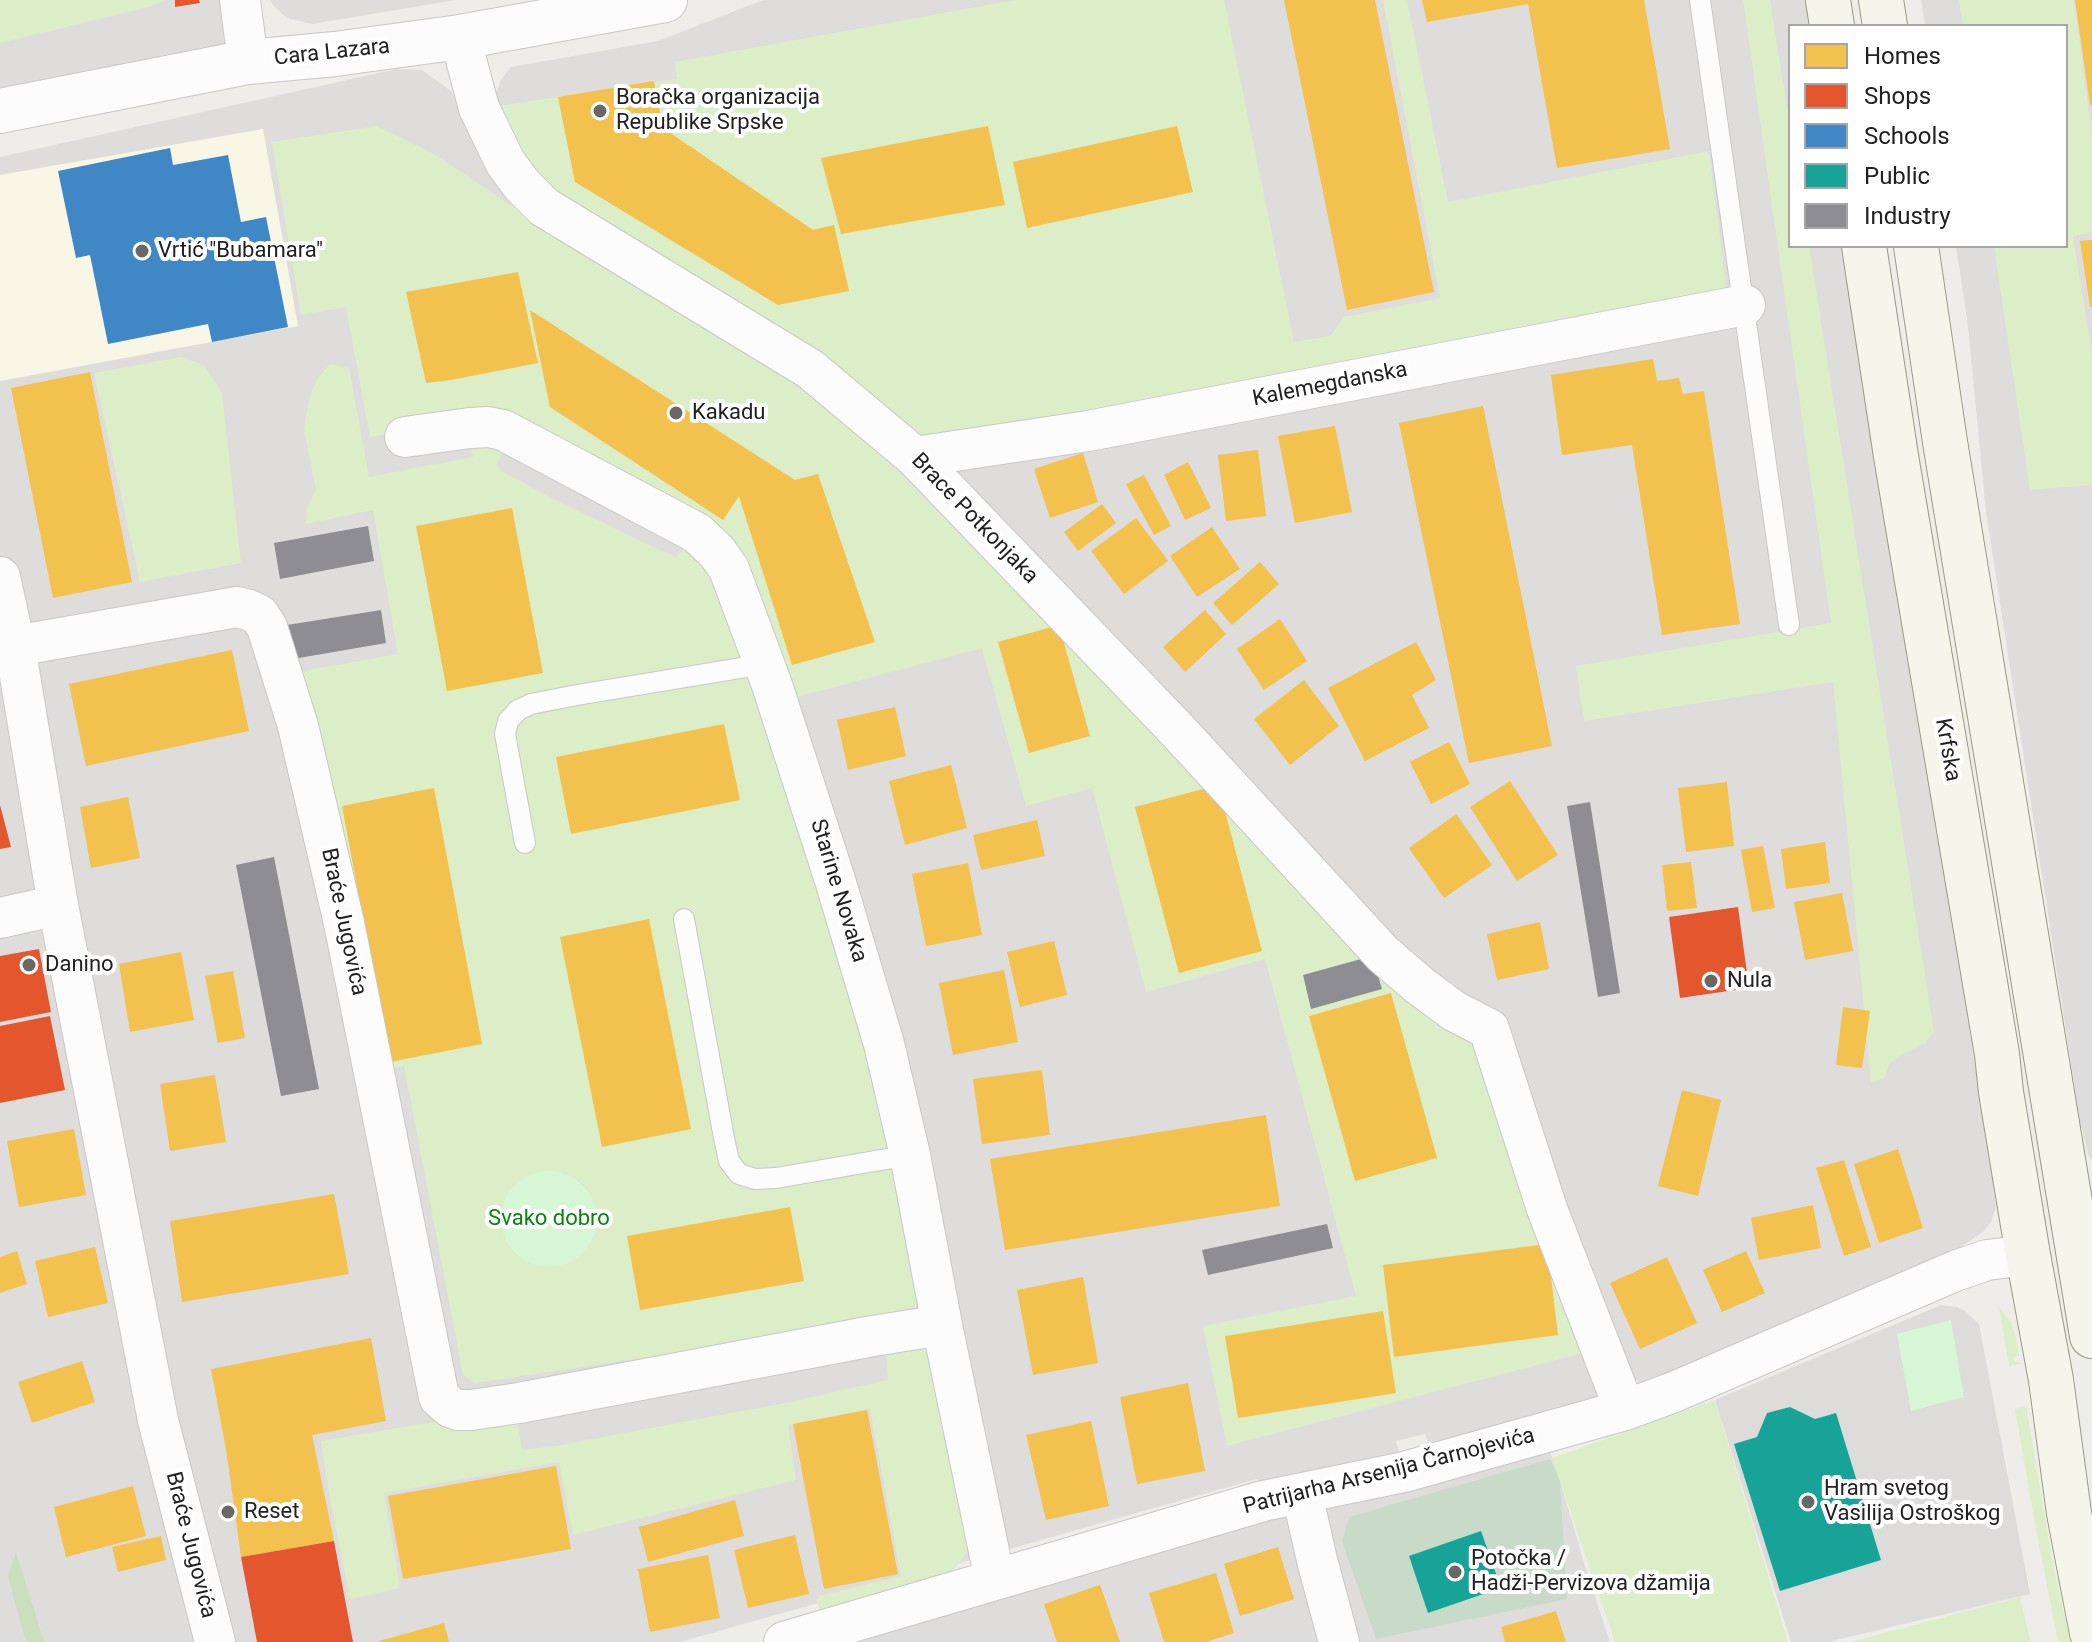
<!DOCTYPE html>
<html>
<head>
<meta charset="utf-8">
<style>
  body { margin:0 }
  #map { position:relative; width:2092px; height:1642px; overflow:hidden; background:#efedea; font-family:Roboto,sans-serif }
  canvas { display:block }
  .legend { position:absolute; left:1788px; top:24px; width:280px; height:224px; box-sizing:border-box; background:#fff; border:2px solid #a6a6a6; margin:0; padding:10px 14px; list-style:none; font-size:24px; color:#212121 }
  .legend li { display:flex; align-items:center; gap:16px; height:40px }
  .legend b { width:40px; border:2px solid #a6a6a6 }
</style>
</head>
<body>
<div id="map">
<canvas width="2092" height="1642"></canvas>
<ul class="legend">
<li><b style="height:22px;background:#f2c14e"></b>Homes</li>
<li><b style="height:22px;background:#e4572e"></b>Shops</li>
<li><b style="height:22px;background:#3f88c5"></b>Schools</li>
<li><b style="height:22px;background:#17a398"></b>Public</li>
<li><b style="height:22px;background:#8d8d92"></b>Industry</li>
</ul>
</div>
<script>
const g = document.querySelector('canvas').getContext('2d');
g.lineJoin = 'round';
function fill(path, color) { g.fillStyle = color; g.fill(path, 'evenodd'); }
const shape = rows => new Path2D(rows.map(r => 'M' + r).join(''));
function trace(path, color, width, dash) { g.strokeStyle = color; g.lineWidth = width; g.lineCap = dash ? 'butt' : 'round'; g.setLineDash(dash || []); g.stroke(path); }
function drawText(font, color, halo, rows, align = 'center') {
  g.font = font + ' Roboto,sans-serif'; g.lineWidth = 8; g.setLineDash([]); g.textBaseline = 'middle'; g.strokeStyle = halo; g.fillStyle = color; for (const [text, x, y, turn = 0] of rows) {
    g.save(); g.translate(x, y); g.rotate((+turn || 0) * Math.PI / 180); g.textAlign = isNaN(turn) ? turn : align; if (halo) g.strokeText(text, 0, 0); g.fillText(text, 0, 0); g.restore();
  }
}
const residential = shape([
  [0,0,240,0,248,62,0,113],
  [271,0,455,0,312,24,291,19,282,14,273,5],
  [763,0,1811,0,1815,26,1790,26,1790,246,1849,246,1995,1196,1996,1208,1991,1222,1983,1232,1950,1254,1646,1388,1633,1377,1600,1386,1606,1402,1436,1463,1425,1434,1396,1441,1404,1472,1546,1440,1560,1480,1585,1566,1610,1642,783,1642,1263,1501,1257,1479,680,1642,0,1642,0,157,397,69,422,70,451,91,456,100,496,94,501,80,511,67,658,41],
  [1921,0,2092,0,2092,1159,2089,1157,2080,1121,1986,512,1968,326,1956,246,2066,246,2066,26,1925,26]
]);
const education = shape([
  [263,129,298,326,0,381,0,175]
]);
const religious = shape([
  [1941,1305,1957,1307,1965,1311,1979,1324,2030,1594,1828,1642,1791,1642,1715,1400]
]);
const grass = shape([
  [0,0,166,0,149,7,0,43],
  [1015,0,1224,0,1294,342,1330,336,1344,317,1440,298,1383,0,1407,0,1448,202,1709,151,1727,293,918,448,548,201,498,106,677,79,675,62],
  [1743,0,1770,0,1790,127,1790,246,1809,246,1934,1032,1925,1043,1907,1052,1889,1064,1885,1078,1871,1082,1833,682,1584,721,1576,666,1831,623],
  [1959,0,2074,0,2092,135,2092,233,2073,236,2092,356,2092,485,2030,490,1994,246,2066,246,2066,26,1963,26],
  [377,126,434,154,532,219,802,375,905,464,1483,1042,1587,1352,1227,1446,1203,1326,1356,1296,1265,959,1146,992,1092,788,1026,806,982,648,785,700,740,576,465,419,370,437,346,307,301,315,272,142],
  [181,357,204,365,222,393,241,563,140,582,94,373],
  [330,364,349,368,369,477,473,457,468,431,510,437,496,466,504,472,549,497,677,558,689,534,713,557,824,869,935,1314,475,1383,463,1375,404,1066,385,1071,298,672,398,654,373,510,306,524,307,508,316,489,304,429,307,411,311,393,318,378],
  [563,1172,577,1179,588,1189,590,1245,581,1255,569,1263,529,1263,518,1256,509,1246],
  [1999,1307,2011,1322,2016,1337,2019,1356,2013,1357,2015,1362,2020,1362,2021,1364,2009,1366],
  [926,1344,966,1531,967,1550,964,1557,948,1576,822,1612,819,1607,816,1600,819,1596,901,1576,870,1409,788,1425,796,1480,573,1535,559,1462,384,1493,400,1588,350,1599,331,1504,321,1441,515,1408,522,1450,555,1446,785,1403,888,1380,886,1352],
  [1715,1400,1788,1642,1615,1642,1552,1458],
  [2026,1406,2051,1554,2070,1642,2058,1642,2036,1530,2015,1409],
  [2020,1597,2031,1642,1850,1642]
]);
const forest = shape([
  [16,1552,44,1642,26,1642,8,1577]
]);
const cemetery = shape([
  [1550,1459,1560,1481,1567,1599,1376,1639,1342,1541,1349,1517]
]);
const park = shape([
  '501 1219a48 48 0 1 1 96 0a48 48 0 1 1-96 0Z',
  [1951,1320,1964,1397,1911,1411,1897,1334]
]);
const homes = shape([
  [1284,0,1375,0,1434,292,1347,310],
  [1422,0,1644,0,1670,149,1557,168,1528,4,1427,22],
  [2075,0,2092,0,2092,105,2090,105],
  [654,81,663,128,813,230,834,225,849,291,778,305,575,182,558,97],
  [988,126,1005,205,841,234,821,158],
  [1177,126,1193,192,1027,228,1013,162],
  [2092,240,2092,307,2090,307,2080,241],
  [518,272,538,363,451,380,426,383,406,292],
  [530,310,795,480,818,474,875,642,792,665,739,496,723,520,550,407],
  [1653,359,1657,381,1679,378,1683,394,1704,391,1740,624,1662,635,1632,445,1562,455,1551,375],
  [90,372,132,582,53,598,11,388],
  [1483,406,1552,746,1469,763,1399,423],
  [1335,426,1352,512,1295,523,1278,436],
  [1258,450,1266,516,1226,521,1218,455],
  [1083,453,1098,502,1050,518,1034,469],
  [1188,462,1211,508,1185,520,1164,475],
  [1144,475,1171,526,1154,535,1126,484],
  [1102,504,1116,523,1078,551,1064,532],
  [512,508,543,673,447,691,416,526],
  [1136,518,1168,561,1124,594,1091,551],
  [1212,527,1240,569,1197,597,1170,556],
  [1260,562,1279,584,1232,625,1213,603],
  [1205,610,1226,634,1185,672,1163,647],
  [1280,619,1307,661,1264,690,1237,649],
  [1059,625,1090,736,1029,753,998,642],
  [1416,642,1436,680,1412,695,1429,728,1365,761,1328,688],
  [232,650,249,731,86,766,69,684],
  [1304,680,1339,726,1290,765,1254,719],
  [895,707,906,756,848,770,837,720],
  [724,724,740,800,571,834,556,757],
  [1449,742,1470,784,1431,804,1410,762],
  [951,765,967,828,905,845,889,781],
  [1510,781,1558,855,1517,881,1470,807],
  [1727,782,1734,846,1686,852,1678,788],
  [1218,785,1262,951,1179,973,1135,807],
  [434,788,482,1044,390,1062,342,806],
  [128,797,140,858,91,868,80,807],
  [1456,814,1492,865,1444,898,1409,848],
  [1037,820,1045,856,981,870,973,835],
  [1825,842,1830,883,1786,889,1781,849],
  [1763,846,1775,908,1752,912,1741,850],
  [1691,862,1697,908,1667,911,1662,865],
  [968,863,982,935,926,946,912,874],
  [1842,893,1853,951,1805,960,1794,902],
  [649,919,691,1129,602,1147,560,937],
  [1540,922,1549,969,1497,980,1487,934],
  [1054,941,1067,995,1020,1007,1007,952],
  [181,952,194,1020,130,1032,119,964],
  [1004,970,1018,1042,953,1055,939,983],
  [233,971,245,1038,218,1043,205,976],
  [1391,993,1437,1158,1355,1181,1309,1016],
  [1843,1007,1870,1011,1862,1068,1836,1065],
  [1042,1070,1050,1135,982,1144,973,1079],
  [215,1075,226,1142,170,1151,160,1084],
  [1682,1090,1721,1100,1698,1196,1658,1186],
  [1266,1115,1280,1206,1005,1250,990,1159],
  [74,1129,86,1195,19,1207,7,1141],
  [1898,1149,1923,1228,1879,1243,1854,1164],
  [1844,1160,1871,1247,1844,1256,1816,1168],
  [334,1194,349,1274,182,1302,170,1221],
  [1813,1205,1821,1248,1759,1260,1751,1218],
  [790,1207,804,1281,640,1310,627,1236],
  [1547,1244,1558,1335,1394,1357,1383,1265],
  [95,1247,108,1303,48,1317,35,1261],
  [17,1251,27,1284,0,1293,0,1257],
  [1746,1251,1765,1293,1722,1312,1703,1270],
  [1667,1257,1697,1323,1640,1349,1610,1283],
  [1083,1277,1098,1363,1033,1375,1017,1290],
  [1383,1311,1396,1393,1238,1418,1225,1336],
  [371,1338,386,1421,312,1435,334,1541,241,1557,227,1455,211,1369],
  [82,1361,95,1402,32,1423,18,1382],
  [1188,1383,1205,1471,1137,1484,1120,1397],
  [867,1410,898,1574,824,1589,793,1424],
  [1091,1421,1109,1506,1046,1520,1026,1435],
  [556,1466,571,1549,403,1579,388,1496],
  [133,1486,146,1536,66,1557,54,1507],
  [735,1500,744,1536,648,1562,639,1527],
  [795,1535,809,1594,748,1608,734,1550],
  [161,1536,166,1560,118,1572,112,1547],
  [1278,1547,1294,1599,1240,1616,1224,1564],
  [708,1555,720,1618,650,1632,638,1569],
  [1216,1573,1234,1633,1206,1642,1164,1642,1149,1593],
  [1100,1585,1120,1642,1057,1642,1044,1604],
  [1556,1611,1566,1642,1505,1642,1501,1627],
  [444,1623,449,1642,379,1642,379,1641]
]);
const shops = shape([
  [175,0,199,0,200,3,175,7],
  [0,805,11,847,0,849],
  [1738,907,1749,988,1680,998,1669,917],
  [39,949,51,1012,0,1022,0,956],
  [50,1016,65,1090,0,1103,0,1026],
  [334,1541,353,1642,257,1642,241,1557]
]);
const schools = shape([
  [170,148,173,165,228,155,241,222,266,217,288,327,212,342,208,324,108,344,90,255,76,258,58,171]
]);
const public = shape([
  [1790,1407,1815,1419,1836,1413,1881,1560,1780,1591,1734,1444,1757,1437,1767,1413],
  [1481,1531,1501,1588,1428,1613,1409,1556]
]);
const industry = shape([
  [368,526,374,561,280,579,274,543],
  [381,610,386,643,293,659,287,625],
  [1590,802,1620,993,1598,997,1567,806],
  [274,857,319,1089,281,1096,236,865],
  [1372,956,1382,989,1311,1009,1303,975],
  [1327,1224,1333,1248,1208,1275,1202,1250]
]);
const service = shape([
  [1700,0,1789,625],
  [525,843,505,734,508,721,518,710,531,704,577,695,765,664],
  [684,919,724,1138,729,1161,739,1174,755,1179,776,1178,910,1155]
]);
const minor = shape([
  [240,0,248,62],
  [460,37,479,108,505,162,522,185,544,207,810,369,915,457,1179,732,1383,954,1419,985,1454,1011,1489,1029,1547,1209,1625,1410],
  [405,437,470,428,488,427,503,430,697,533,717,552,729,569,772,685,835,880,884,1044,910,1155,942,1325,995,1580],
  [915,457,1088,431,1745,305],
  [0,577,15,646,58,905,158,1420,215,1642],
  [15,646,237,607,249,610,259,615,267,627,298,726,344,923,439,1397,450,1407,458,1410,471,1410,519,1403,873,1336,942,1325],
  [0,918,58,905],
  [1302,1494,1317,1560,1339,1642],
  [784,1642,1263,1501,1404,1472,1625,1410,1674,1392,1955,1271,1987,1260,2028,1255]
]);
const tertiary = shape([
  [0,111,248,62,335,54,460,37,665,0]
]);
const secondary = shape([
  [1828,0,1832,26],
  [1881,0,1885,26],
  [1864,246,1896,456,1997,1054,2001,1092,2028,1255,2051,1380,2069,1513,2092,1633],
  [1916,246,1945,442,2092,1336]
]);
const markers = [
  [600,111,8,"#696867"],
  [142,251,8,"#696867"],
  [676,413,8,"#696867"],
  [29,965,8,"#696867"],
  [1711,981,8,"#696867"],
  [1808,1502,8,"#696867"],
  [228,1512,8,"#696867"],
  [1455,1572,8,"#696867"]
];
const streetNames = [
  ["Cara Lazara",332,53,-6],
  ["Kalemegdanska",1330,385,-11],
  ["Brace Potkonjaka",974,519,46],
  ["Krfska",1947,750,80],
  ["Starine Novaka",838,891,73],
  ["Braće Jugovića",343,922,78],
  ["Patrijarha Arsenija Čarnojevića",1389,1472,-14],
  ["Braće Jugovića",190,1545,76]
];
const poiNames = [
  ["Boračka organizacija",616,98],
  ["Republike Srpske",616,123],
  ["Vrtić \"Bubamara\"",158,251],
  ["Kakadu",692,413],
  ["Danino",45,965],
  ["Nula",1727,981],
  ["Hram svetog",1824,1489],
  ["Vasilija Ostroškog",1824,1514],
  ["Reset",244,1512],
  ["Potočka /",1471,1559],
  ["Hadži-Pervizova džamija",1471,1584]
];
const parkNames = [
  ["Svako dobro",549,1219]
];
fill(residential, '#dedddb');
fill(education, '#f8f7e6');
fill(religious, '#dddcdb');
fill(grass, '#dceec7');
fill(forest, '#cadfbd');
fill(cemetery, '#c7dbc8');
fill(park, '#d6f6d6');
fill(homes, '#f2c14e');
fill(shops, '#e4572e');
fill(schools, '#3f88c5');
fill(public, '#17a398');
fill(industry, '#8d8d92');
trace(service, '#c8c7c6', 22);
trace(minor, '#c8c7c6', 42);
trace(tertiary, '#c8c7c6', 46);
trace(secondary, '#999a80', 46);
trace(service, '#fdfcfc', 20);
trace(minor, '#fdfcfc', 40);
trace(tertiary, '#fdfcfc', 44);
trace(secondary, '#f5f5ec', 44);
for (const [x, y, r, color] of markers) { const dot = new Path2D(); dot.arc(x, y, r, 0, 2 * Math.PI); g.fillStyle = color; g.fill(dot); trace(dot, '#fff', 3); }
drawText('22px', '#212121', '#fff', streetNames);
drawText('22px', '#212121', '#fff', poiNames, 'left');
drawText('22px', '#04850c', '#fff', parkNames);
</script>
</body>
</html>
